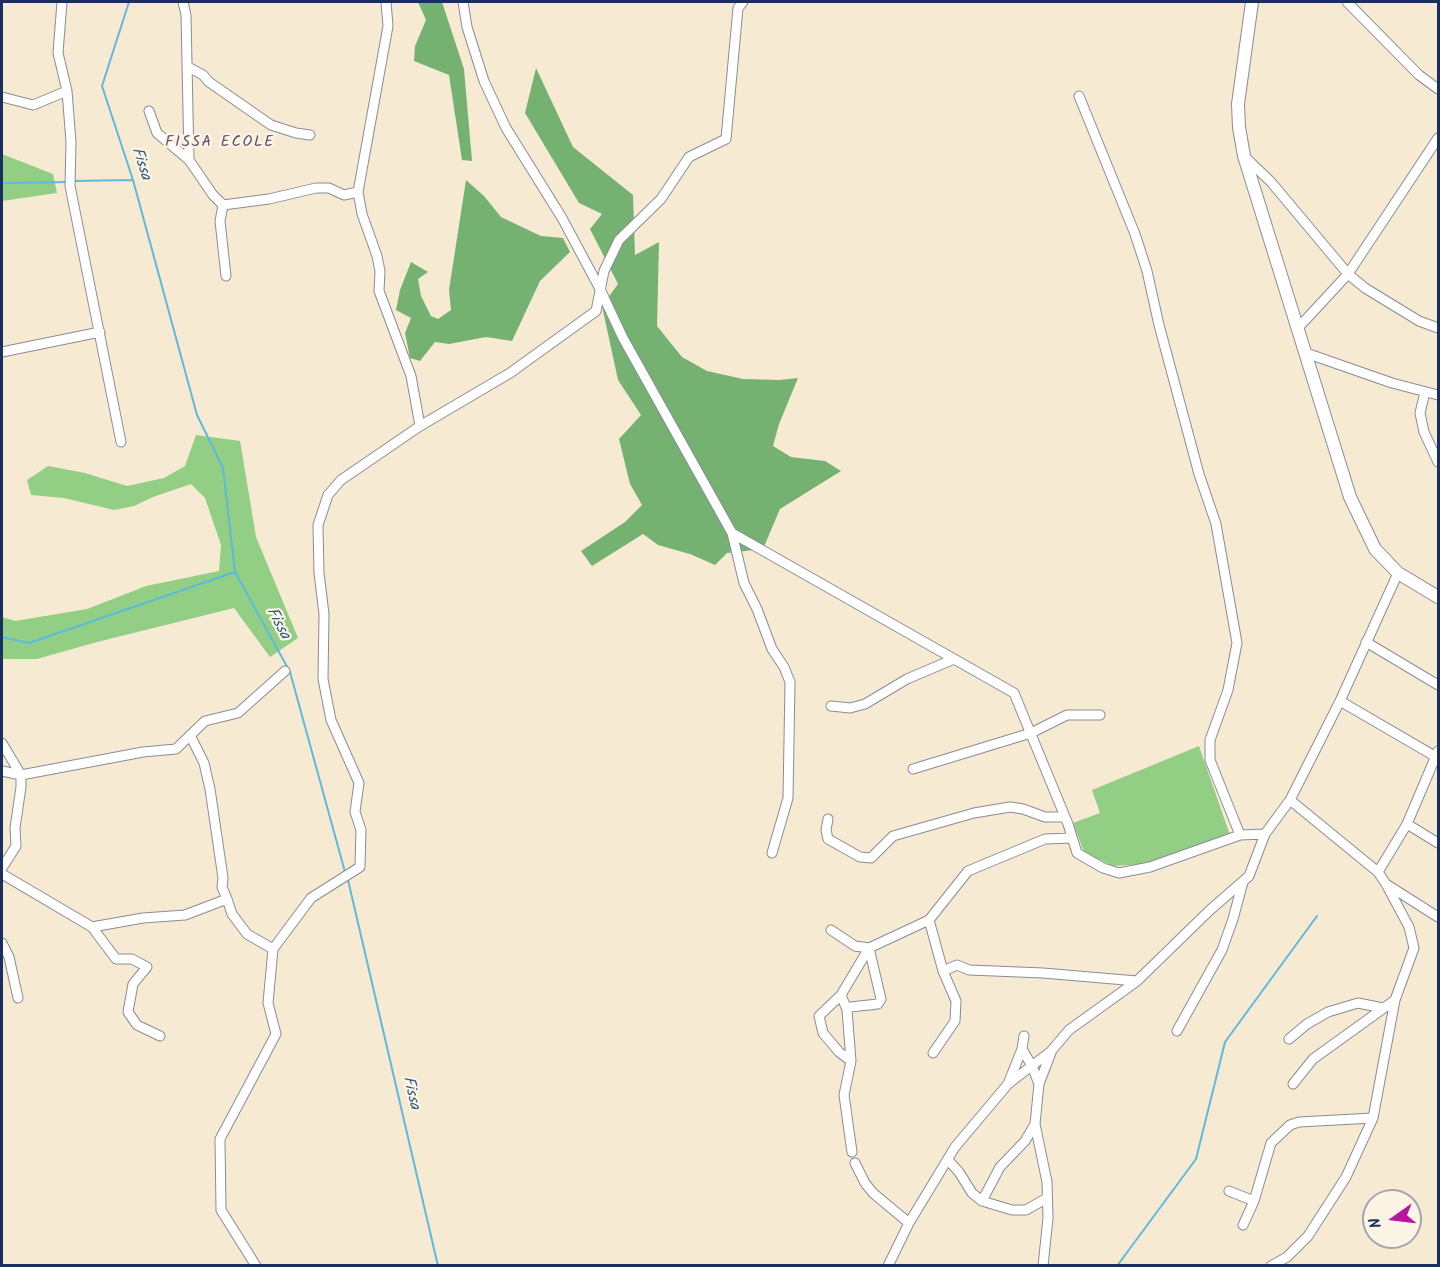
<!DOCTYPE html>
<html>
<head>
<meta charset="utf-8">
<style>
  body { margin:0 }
  #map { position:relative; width:1440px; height:1267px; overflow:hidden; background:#f7ead2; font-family:Kalam,sans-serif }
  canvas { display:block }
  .frame { position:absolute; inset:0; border:3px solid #1b2f5e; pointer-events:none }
  .north { position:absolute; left:1362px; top:1189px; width:60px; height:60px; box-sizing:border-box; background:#fcf5e5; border:2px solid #a2a6af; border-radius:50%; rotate:256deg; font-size:16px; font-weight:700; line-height:24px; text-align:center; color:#1b2f5e }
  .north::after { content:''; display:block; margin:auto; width:21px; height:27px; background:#b5179e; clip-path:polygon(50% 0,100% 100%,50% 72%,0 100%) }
</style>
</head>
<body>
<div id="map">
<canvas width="1440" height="1267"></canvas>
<div class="frame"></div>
<div class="north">N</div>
</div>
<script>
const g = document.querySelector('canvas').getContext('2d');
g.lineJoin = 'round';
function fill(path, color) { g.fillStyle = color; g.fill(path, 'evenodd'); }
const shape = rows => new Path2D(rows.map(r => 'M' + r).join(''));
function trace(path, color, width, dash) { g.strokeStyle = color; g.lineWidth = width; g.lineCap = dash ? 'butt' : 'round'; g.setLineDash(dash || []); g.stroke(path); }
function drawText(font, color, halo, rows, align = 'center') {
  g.font = font + ' Kalam,sans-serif'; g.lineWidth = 4.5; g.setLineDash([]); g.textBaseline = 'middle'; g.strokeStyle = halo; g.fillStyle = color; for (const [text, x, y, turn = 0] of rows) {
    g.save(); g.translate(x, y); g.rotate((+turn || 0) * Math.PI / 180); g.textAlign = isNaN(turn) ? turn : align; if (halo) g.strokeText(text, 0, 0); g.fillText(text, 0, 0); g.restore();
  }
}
const green = shape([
  [2,154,53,174,57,193,2,201],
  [196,435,240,441,256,537,298,638,270,657,234,608,97,642,37,659,2,659,2,617,15,621,87,609,146,586,219,571,221,545,205,498,191,484,153,497,134,506,114,510,64,498,31,495,27,480,48,466,85,473,127,486,164,478,185,466],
  [1199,746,1230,835,1147,864,1113,866,1084,852,1073,823,1100,813,1092,790]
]);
const forest = shape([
  [418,2,442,2,464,69,472,161,462,160,449,75,414,61,415,46,426,20],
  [536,68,573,147,633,195,635,255,659,242,657,326,682,357,707,371,743,379,779,380,798,378,779,424,773,446,791,457,825,461,841,471,780,509,763,549,727,553,715,565,690,554,658,545,643,534,592,566,581,551,625,522,642,505,630,484,619,439,641,415,618,380,602,306,618,284,590,229,602,214,579,203,525,113],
  [466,180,484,196,501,217,541,236,563,238,570,252,540,281,512,341,486,337,449,344,435,342,420,361,410,358,405,333,411,318,396,310,400,290,411,262,428,272,418,279,421,296,431,316,438,319,451,310,449,290]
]);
const stream = shape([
  [129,2,102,86,133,180,197,415,223,468,235,572,290,672,345,872],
  [73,181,133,180],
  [2,183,68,182],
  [2,637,29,643,235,572],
  [348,880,438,1266],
  [1117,1266,1196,1159,1225,1042,1317,916]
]);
const minor = shape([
  [62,2,58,53,67,91,71,142,70,186,121,442],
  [183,2,186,15,189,160],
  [386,2,388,26,358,192,362,214,377,256,380,271,379,291,411,376,420,426],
  [463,2,467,27,484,81,506,128,562,218,600,289,623,338,732,533,1014,693,1068,824,1077,853,1103,868,1119,873,1150,867,1240,835,1265,834],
  [1347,2,1419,75,1438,89],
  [188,67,203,75,209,82,271,125,296,133,310,135],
  [1079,96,1135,234,1147,271,1159,325,1199,474,1216,524,1237,643,1228,690,1210,740,1210,760,1240,835],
  [2,97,33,105,67,91],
  [149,111,157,133,189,160,213,195,223,205,269,199,316,188,329,188,344,195,358,192],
  [1244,156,1271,182,1348,274,1365,288,1419,321,1438,328],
  [223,205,220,221,226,276],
  [1298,328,1348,274,1438,138],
  [2,352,100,332],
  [1306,353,1392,383,1438,395],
  [1425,392,1420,413,1424,432,1438,462],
  [732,533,744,583,757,609,772,649,784,667,790,682,788,798,772,853],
  [1366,642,1438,685],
  [1340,701,1438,758],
  [831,706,850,708,865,704,907,679,954,659],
  [190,735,204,763,210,789,223,878,222,887,227,899],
  [2,743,21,775,21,787,15,828,16,846,2,868],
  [913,769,1031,733,1067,715,1100,715],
  [2,771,21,775,143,752,176,749,205,721,238,713,285,671],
  [1290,800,1378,872,1386,884,1438,917],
  [828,819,826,830,828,839,860,857,871,858,893,836,974,813,1010,807,1023,809,1045,817,1065,817],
  [1407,824,1438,843],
  [1378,872,1407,824,1438,751],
  [2,874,92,927],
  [929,920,943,971,956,1001,955,1021,933,1053],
  [831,930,855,946,869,948,929,920,968,871,1045,839,1072,838],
  [2,943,9,957,18,998],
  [943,971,957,965,969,970,1043,973,1137,981],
  [841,995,819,1016,823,1033,839,1052,851,1061,844,1095,852,1152],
  [847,1010,841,995,869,948],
  [1177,1031,1222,950,1233,919,1243,882],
  [160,1036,137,1025,128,1012,133,984,147,967,132,959,116,959,92,927,143,918,185,915,227,899,232,914,247,934,273,949],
  [1289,1039,1307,1024,1328,1012,1358,1003,1383,1008],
  [1022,1049,1032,1066,1039,1084],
  [851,1061,847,1010,850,1007,878,1004,881,999,869,948],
  [1008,1084,1022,1049,1024,1036],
  [1293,1084,1313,1059,1395,1000],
  [948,1160,959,1172,972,1193,982,1201,1012,1210,1026,1210,1047,1198],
  [855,1163,865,1183,873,1193,909,1223],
  [1229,1191,1254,1201],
  [982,1201,1000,1167,1025,1141,1035,1124],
  [1243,1225,1254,1201,1271,1143,1290,1125,1299,1122,1373,1118],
  [256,1266,221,1210,220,1139,276,1034,268,1003,273,949,311,898,360,867,361,830,355,812,359,783,331,720,323,679,324,614,319,573,318,525,328,495,341,480,420,426,510,373,596,311,604,271,619,240,661,199,689,157,726,139,738,8,743,2],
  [888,1266,909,1223,955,1147,1008,1084,1050,1052],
  [1043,1266,1048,1218,1047,1182,1035,1124,1039,1084,1052,1050,1069,1030,1137,981,1210,910,1249,876,1265,834,1290,800,1340,701,1398,573],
  [1271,1266,1287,1257,1308,1236,1346,1177,1373,1118,1395,1000,1414,948,1409,927,1386,884]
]);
const major = shape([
  [1252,2,1238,104,1239,127,1244,156,1350,497,1375,549,1398,573,1438,597]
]);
const neighbourhoodNames = [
  ["FISSA ECOLE",220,143]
];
const waterNames = [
  ["Fissa",140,164,72],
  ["Fissa",277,624,62],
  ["Fissa",410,1093,77]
];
fill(green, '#92cf85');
fill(forest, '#75b272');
trace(stream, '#5dbadb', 2);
trace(minor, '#898c98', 11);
trace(major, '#898c98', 14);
trace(minor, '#fff', 9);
trace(major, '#fff', 12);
g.letterSpacing = '1.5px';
drawText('16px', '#64536e', '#fcf5e5', neighbourhoodNames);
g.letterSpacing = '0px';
drawText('italic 16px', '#2f5984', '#fcf5e5', waterNames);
</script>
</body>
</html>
